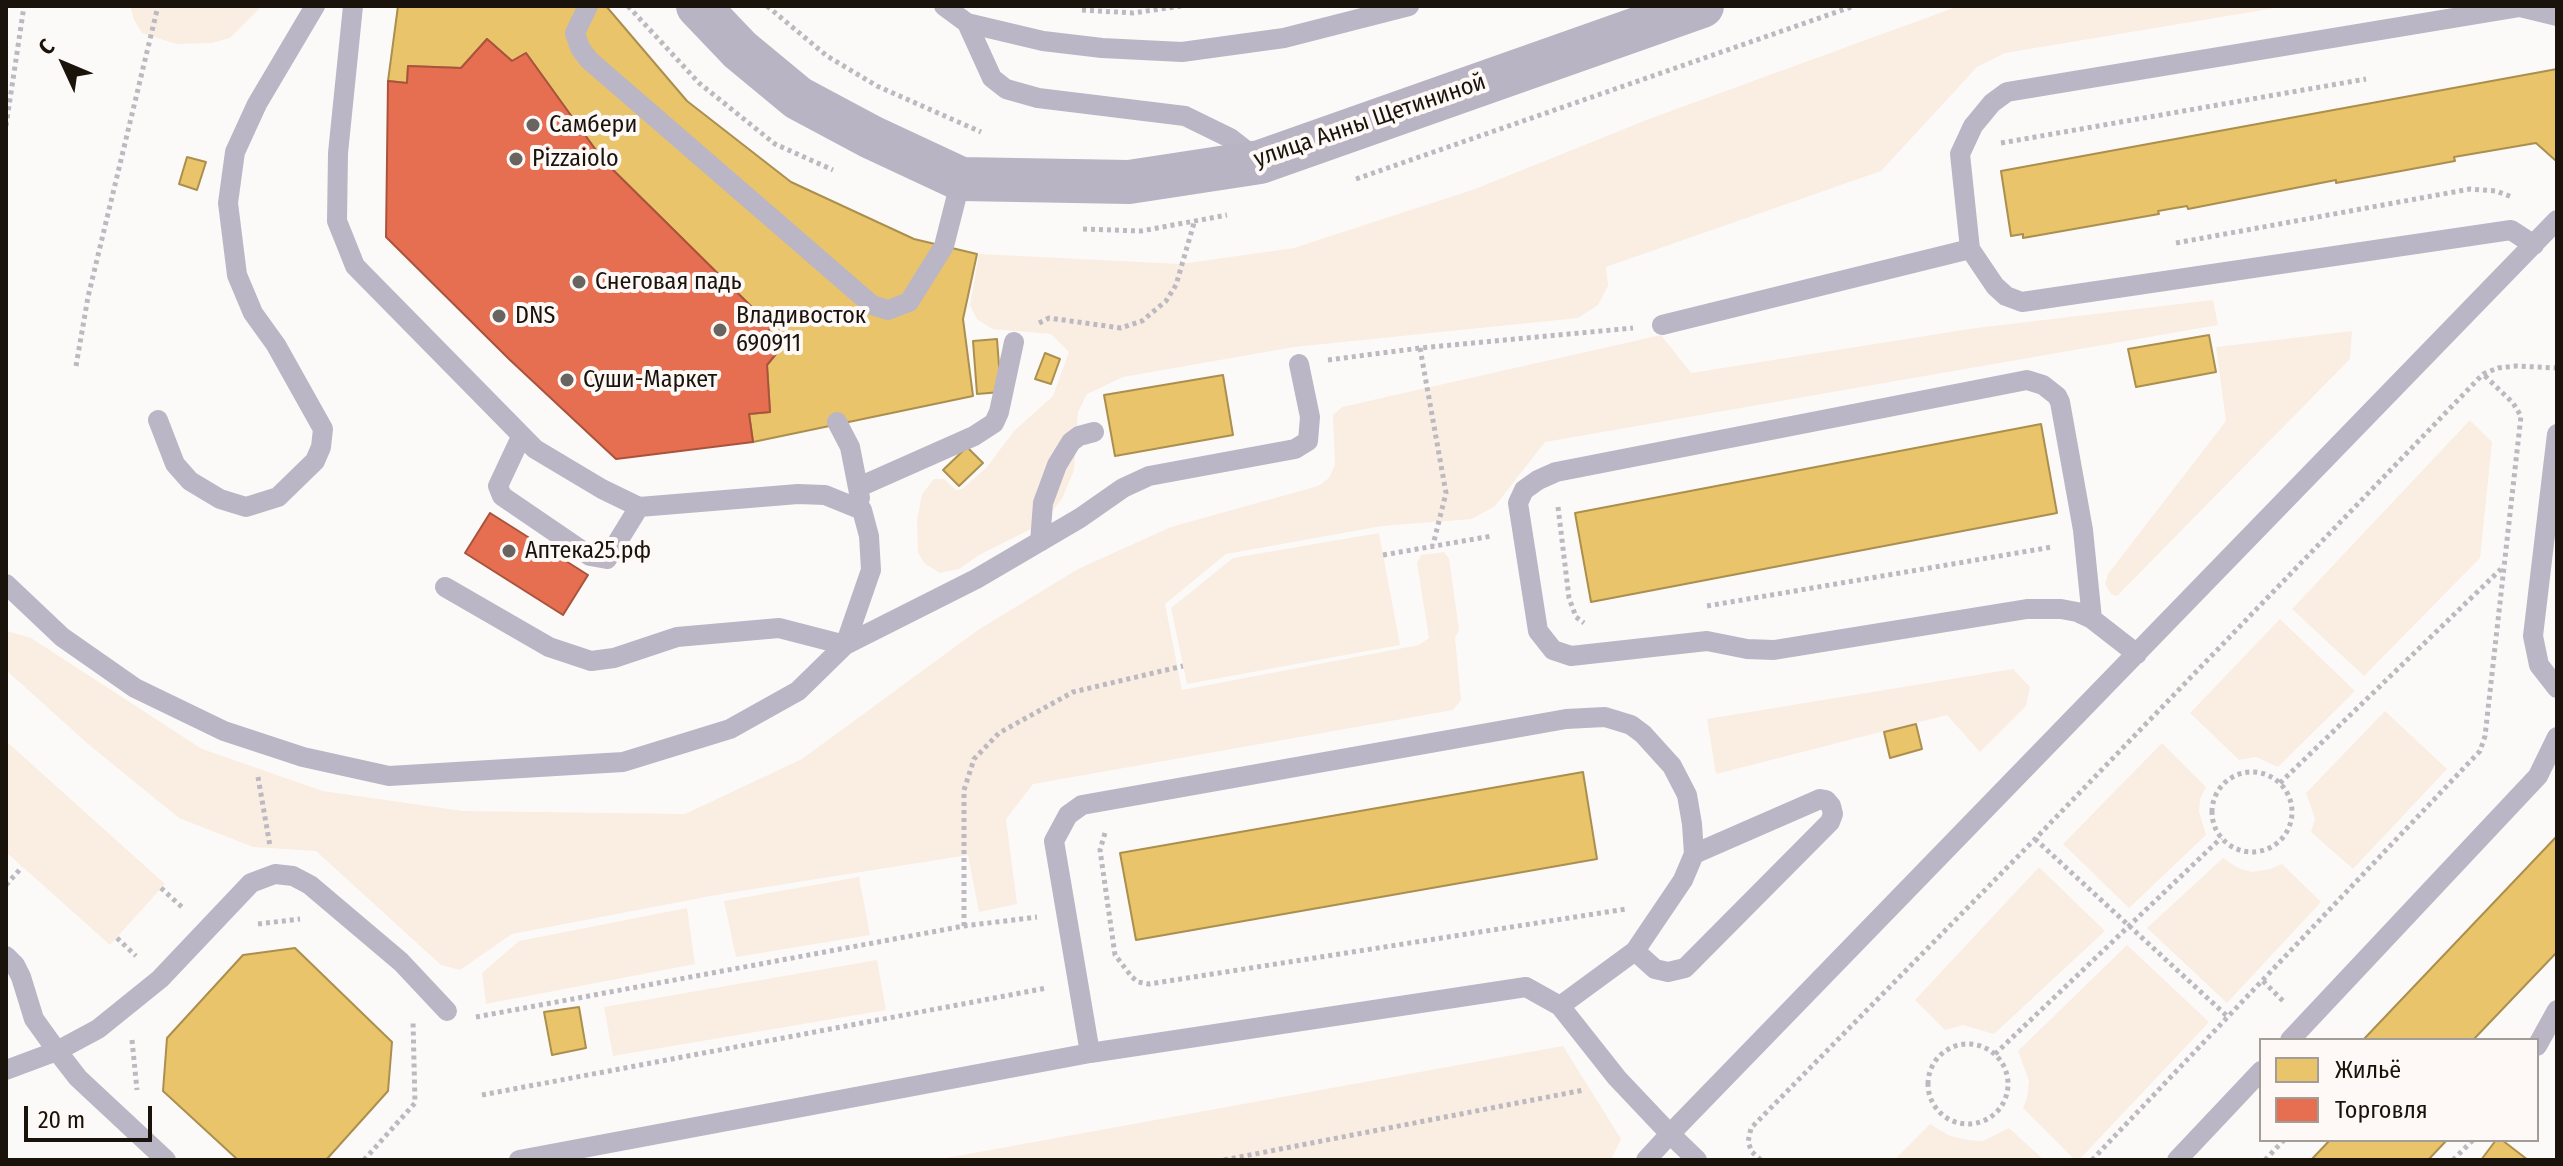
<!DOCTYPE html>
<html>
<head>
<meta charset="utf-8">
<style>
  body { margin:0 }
  #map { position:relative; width:2563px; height:1166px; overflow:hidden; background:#fcfaf8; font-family:"Fira Sans Condensed",sans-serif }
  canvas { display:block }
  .frame { position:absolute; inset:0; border:8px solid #1a130c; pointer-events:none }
  .legend { position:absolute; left:2259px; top:1038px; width:280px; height:104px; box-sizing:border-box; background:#fef9f6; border:2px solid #a39d98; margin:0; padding:10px 14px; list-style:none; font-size:24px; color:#1a130c }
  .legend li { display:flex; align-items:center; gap:16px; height:40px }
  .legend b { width:40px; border:2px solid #a39d98 }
  .north { position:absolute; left:24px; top:24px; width:80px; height:80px; -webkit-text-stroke:6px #fef9f6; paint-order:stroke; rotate:314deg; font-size:22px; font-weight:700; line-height:32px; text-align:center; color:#1a130c }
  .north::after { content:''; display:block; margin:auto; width:28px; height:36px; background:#1a130c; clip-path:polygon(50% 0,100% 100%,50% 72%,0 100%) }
  .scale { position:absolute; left:24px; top:1106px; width:128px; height:36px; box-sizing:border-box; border:4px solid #1a130c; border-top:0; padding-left:10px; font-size:24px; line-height:28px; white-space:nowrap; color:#1a130c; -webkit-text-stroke:6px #fef9f6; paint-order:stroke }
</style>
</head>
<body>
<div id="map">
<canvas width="2563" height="1166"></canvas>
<div class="frame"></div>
<ul class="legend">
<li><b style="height:22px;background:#e9c46a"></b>Жильё</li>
<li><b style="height:22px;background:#e76f51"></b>Торговля</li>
</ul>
<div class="north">С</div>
<div class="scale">20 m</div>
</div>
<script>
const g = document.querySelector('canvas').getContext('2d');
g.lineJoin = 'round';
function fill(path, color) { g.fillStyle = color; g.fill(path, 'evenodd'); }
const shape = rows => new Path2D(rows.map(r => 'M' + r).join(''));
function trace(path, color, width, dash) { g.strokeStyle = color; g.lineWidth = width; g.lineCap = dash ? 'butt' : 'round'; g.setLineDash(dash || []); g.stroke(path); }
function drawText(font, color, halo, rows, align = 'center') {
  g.font = font + ' "Fira Sans Condensed",sans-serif'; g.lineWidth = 8; g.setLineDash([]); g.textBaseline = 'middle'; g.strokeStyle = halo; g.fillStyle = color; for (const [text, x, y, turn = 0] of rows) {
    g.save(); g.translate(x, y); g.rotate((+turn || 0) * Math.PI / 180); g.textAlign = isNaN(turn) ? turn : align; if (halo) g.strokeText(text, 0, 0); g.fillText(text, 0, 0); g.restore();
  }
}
const green = shape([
  [130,6,262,6,230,38,212,43,176,44,142,33,134,20],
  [1959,6,2287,6,2005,53,1977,67,1881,171,1606,267,1608,286,1598,305,1578,318,1294,347,1123,377,1087,394,1078,412,1074,470,1062,499,1041,524,979,555,959,569,940,573,925,564,918,553,917,520,922,494,934,479,944,479,956,490,962,489,987,467,1014,431,1053,396,1069,352,1051,334,992,329,977,319,970,305,979,254,1181,264,1294,248,1475,189,1649,119],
  [2213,300,2218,325,1545,442,1495,506,1472,519,1382,526,1226,554,1165,604,1182,690,1419,645,1429,638,1417,563,1421,555,1444,552,1449,558,1459,630,1455,638,1461,700,1453,710,1033,784,1006,819,1017,904,979,912,968,855,716,895,512,934,460,970,441,965,316,851,253,847,179,818,88,744,6,670,7,631,31,638,202,749,323,791,463,811,685,814,802,759,978,630,1078,569,1171,527,1318,486,1329,478,1335,465,1333,415,1342,407,1661,335,1691,373,1976,328],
  [2352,331,2350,359,2117,596,2111,594,2105,584,2108,574,2226,421,2216,347],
  [2470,420,2492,442,2480,558,2364,676,2292,609],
  [1379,533,1400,645,1187,684,1171,608,1233,558],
  [2280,619,2355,691,2278,767,2256,757,2239,760,2190,713],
  [2013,669,2030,687,2026,706,1980,752,1947,715,1716,774,1707,719],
  [2385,711,2447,769,2353,869,2311,832,2315,819,2306,793],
  [6,741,165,884,110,945,6,852],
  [2162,743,2206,787,2200,799,2199,812,2206,835,2129,908,2063,844],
  [2223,858,2238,868,2252,872,2270,869,2282,864,2321,902,2227,1003,2147,928],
  [2039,867,2105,931,1994,1034,1963,1025,1945,1030,1915,1000],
  [859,877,870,935,736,957,724,901],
  [687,908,695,964,486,1004,482,973,519,941],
  [2127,945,2209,1022,2079,1160,2075,1160,2023,1108,2027,1098,2029,1081,2018,1051],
  [877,960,886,1010,613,1056,604,1007],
  [1563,1046,1621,1139,1611,1160,935,1160],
  [1930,1124,1950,1136,1968,1140,1983,1141,2009,1128,2044,1160,1894,1160]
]);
const homes = shape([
  [398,6,606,6,687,101,791,182,914,239,977,254,963,319,973,396,753,442,749,414,770,412,767,365,780,349,765,334,772,327,603,160,526,53,512,61,487,39,461,68,408,66,407,83,388,81,398,6],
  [2557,69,2557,158,2555,160,2536,143,2454,157,2455,161,2336,183,2336,180,2188,209,2187,206,2158,211,2159,214,2023,238,2023,234,2011,236,2001,171,2557,69],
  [187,157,206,162,197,190,179,184,187,157],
  [2209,335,2216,372,2136,387,2128,349,2209,335],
  [997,339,1001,392,977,394,973,341,997,339],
  [1045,353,1060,359,1051,384,1035,379,1045,353],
  [1223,375,1233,435,1115,456,1104,395,1223,375],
  [2041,424,2057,513,1591,602,1575,513,2041,424],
  [967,447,983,463,959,486,943,470,967,447],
  [1916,724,1922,749,1890,758,1884,732,1916,724],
  [1583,772,1597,859,1136,940,1120,853,1583,772],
  [2557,836,2557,952,2473,1040,2363,1040,2557,836],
  [295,948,392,1042,388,1091,326,1160,238,1160,163,1091,167,1038,243,955,295,948],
  [579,1007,586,1048,552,1055,544,1012,579,1007],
  [2330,1140,2447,1140,2428,1160,2311,1160,2330,1140],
  [2496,1140,2502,1140,2528,1160,2481,1160,2496,1140]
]);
const shops = shape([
  [487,39,512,61,526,53,603,160,772,327,765,334,780,349,767,365,770,412,749,414,753,442,616,459,510,360,386,237,388,81,407,83,408,66,461,68,487,39],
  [490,513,588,575,563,615,465,553,490,513]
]);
const path = shape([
  [628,6,699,83,775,144,833,170],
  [767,6,827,56,877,86,981,132],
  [1082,10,1133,13,1181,6],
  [6,126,24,6],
  [2001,143,2366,79],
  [1356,179,1854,6],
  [1083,229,1141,231,1227,215],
  [2176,243,2470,189,2496,191,2512,197],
  [1039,323,1049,318,1121,328,1142,321,1166,301,1176,285,1194,223],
  [1420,348,1446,493,1433,545],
  [1328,360,1420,348,1633,328],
  [76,366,88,297,158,6],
  [1558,507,1569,598,1576,617,1584,623],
  [1383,555,1492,536],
  [1707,606,2052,547],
  '2212 812a40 40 0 1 1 80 0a40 40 0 1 1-80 0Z',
  [258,777,270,846],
  [2280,783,2501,569],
  [1105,833,1100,850,1115,955,1132,977,1138,982,1149,984,1626,909],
  [2035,839,2228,1017],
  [6,885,22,867],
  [161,888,184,909],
  [258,924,300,919],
  [964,926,964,790,974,759,999,733,1073,692,1183,666],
  [117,938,136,956],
  [2263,981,2285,1003],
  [476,1017,964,926,1037,917],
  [132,1040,137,1090],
  '1928 1084a40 40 0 1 1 80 0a40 40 0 1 1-80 0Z',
  [1995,1054,2221,838],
  [482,1095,1047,988],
  [364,1160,415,1103,413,1021],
  [1224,1160,1584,1090],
  [1761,1160,1752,1152,1748,1142,1751,1128,2035,839,2483,374,2498,368,2516,366,2557,368],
  [2092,1160,2480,751,2485,736,2521,416,2513,403,2483,374],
  [2265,1160,2284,1140],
  [2453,1160,2473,1140]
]);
const lane = shape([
  [353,6,338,153,337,221,355,266,535,449,602,489,639,507,798,494,825,495,862,510,869,536,871,570,845,645],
  [588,6,575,33,580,48,589,60,872,305,888,310,909,302,944,246,961,179],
  [944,6,967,23,1043,41,1102,48,1182,52,1284,38,1409,6],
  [967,23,992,78,1006,89,1038,98,1185,116,1230,138,1257,159],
  [2534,245,2511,230,2022,302,2006,296,1995,286,1970,249,1960,154,1973,126,1992,103,2007,92,2520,7,2557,16],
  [1662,325,1970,249],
  [158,420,175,464,190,481,220,499,246,507,278,497,315,461,321,447,323,429,276,345,253,313,237,275,228,203,235,152,257,104,315,6],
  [837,422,850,447,860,498],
  [2557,434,2533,636,2539,665,2557,688],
  [521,437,498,486,502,496,590,556,607,559,639,507],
  [859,487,974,436,994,423,999,412,1014,342],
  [1040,542,1043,503,1057,465,1071,442,1079,436,1094,432],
  [6,584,62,637,135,688,224,731,303,757,389,776,623,762,730,729,798,691,845,645,976,579,1080,518,1123,488,1149,476,1295,449,1308,441,1310,417,1299,364],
  [445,587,549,647,591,661,614,658,677,637,779,628,845,645],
  [2092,619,2083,530,2060,402,2057,396,2043,385,2027,380,1556,472,1538,480,1524,490,1518,503,1538,631,1553,650,1571,656,1707,641,1747,649,1774,650,2027,609,2061,609,2077,612,2092,619,2137,654],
  [6,956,15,965,21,977,34,1019,57,1051,98,1029,160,979,251,883,275,874,293,876,310,885,401,962,447,1011],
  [1560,1006,1635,951],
  [2290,1040,2538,776,2557,737],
  [2537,1046,2557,1010],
  [1090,1053,1054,841,1068,815,1082,805,1566,719,1605,717,1631,725,1643,734,1672,766,1687,795,1692,824,1694,854,1683,880,1635,951,1655,969,1668,972,1685,968,1830,822,1833,814,1831,806,1826,800,1820,799,1694,854],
  [6,1070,57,1051,78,1078,166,1160],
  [519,1160,1090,1053,1526,987,1560,1006,1617,1078,1670,1134,1646,1160],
  [1697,1160,1670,1134,2557,220],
  [2177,1160,2261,1071]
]);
const secondary = shape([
  [698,6,740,50,798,98,871,137,961,179,1129,182,1260,162,1702,6]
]);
const markers = [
  [533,125,8,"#69645f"],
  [516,159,8,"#69645f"],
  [579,282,8,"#69645f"],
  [499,316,8,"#69645f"],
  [720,330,8,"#69645f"],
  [567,380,8,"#69645f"],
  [509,551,8,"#69645f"]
];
const streetNames = [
  ["улица Анны Щетининой",1370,121,-19]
];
const poiNames = [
  ["Самбери",549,125],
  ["Pizzaiolo",532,159],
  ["Снеговая падь",595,282],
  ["DNS",515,316],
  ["Владивосток",736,316],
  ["690911",736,344],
  ["Суши-Маркет",583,380],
  ["Аптека25.рф",525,551]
];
fill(green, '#faede1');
fill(homes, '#e9c46a');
trace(homes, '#ab8f4e', 2);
fill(shops, '#e76f51');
trace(shops, '#aa533c', 2);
trace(path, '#bcb9c1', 5, [4, 4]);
trace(lane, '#bab6c5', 20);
trace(secondary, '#b9b4c3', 44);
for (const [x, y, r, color] of markers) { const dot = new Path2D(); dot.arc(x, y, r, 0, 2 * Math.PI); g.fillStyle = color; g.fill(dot); trace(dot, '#fef9f6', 3); }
drawText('24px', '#1a130c', '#fef9f6', streetNames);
drawText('24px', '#1a130c', '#fef9f6', poiNames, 'left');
</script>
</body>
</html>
